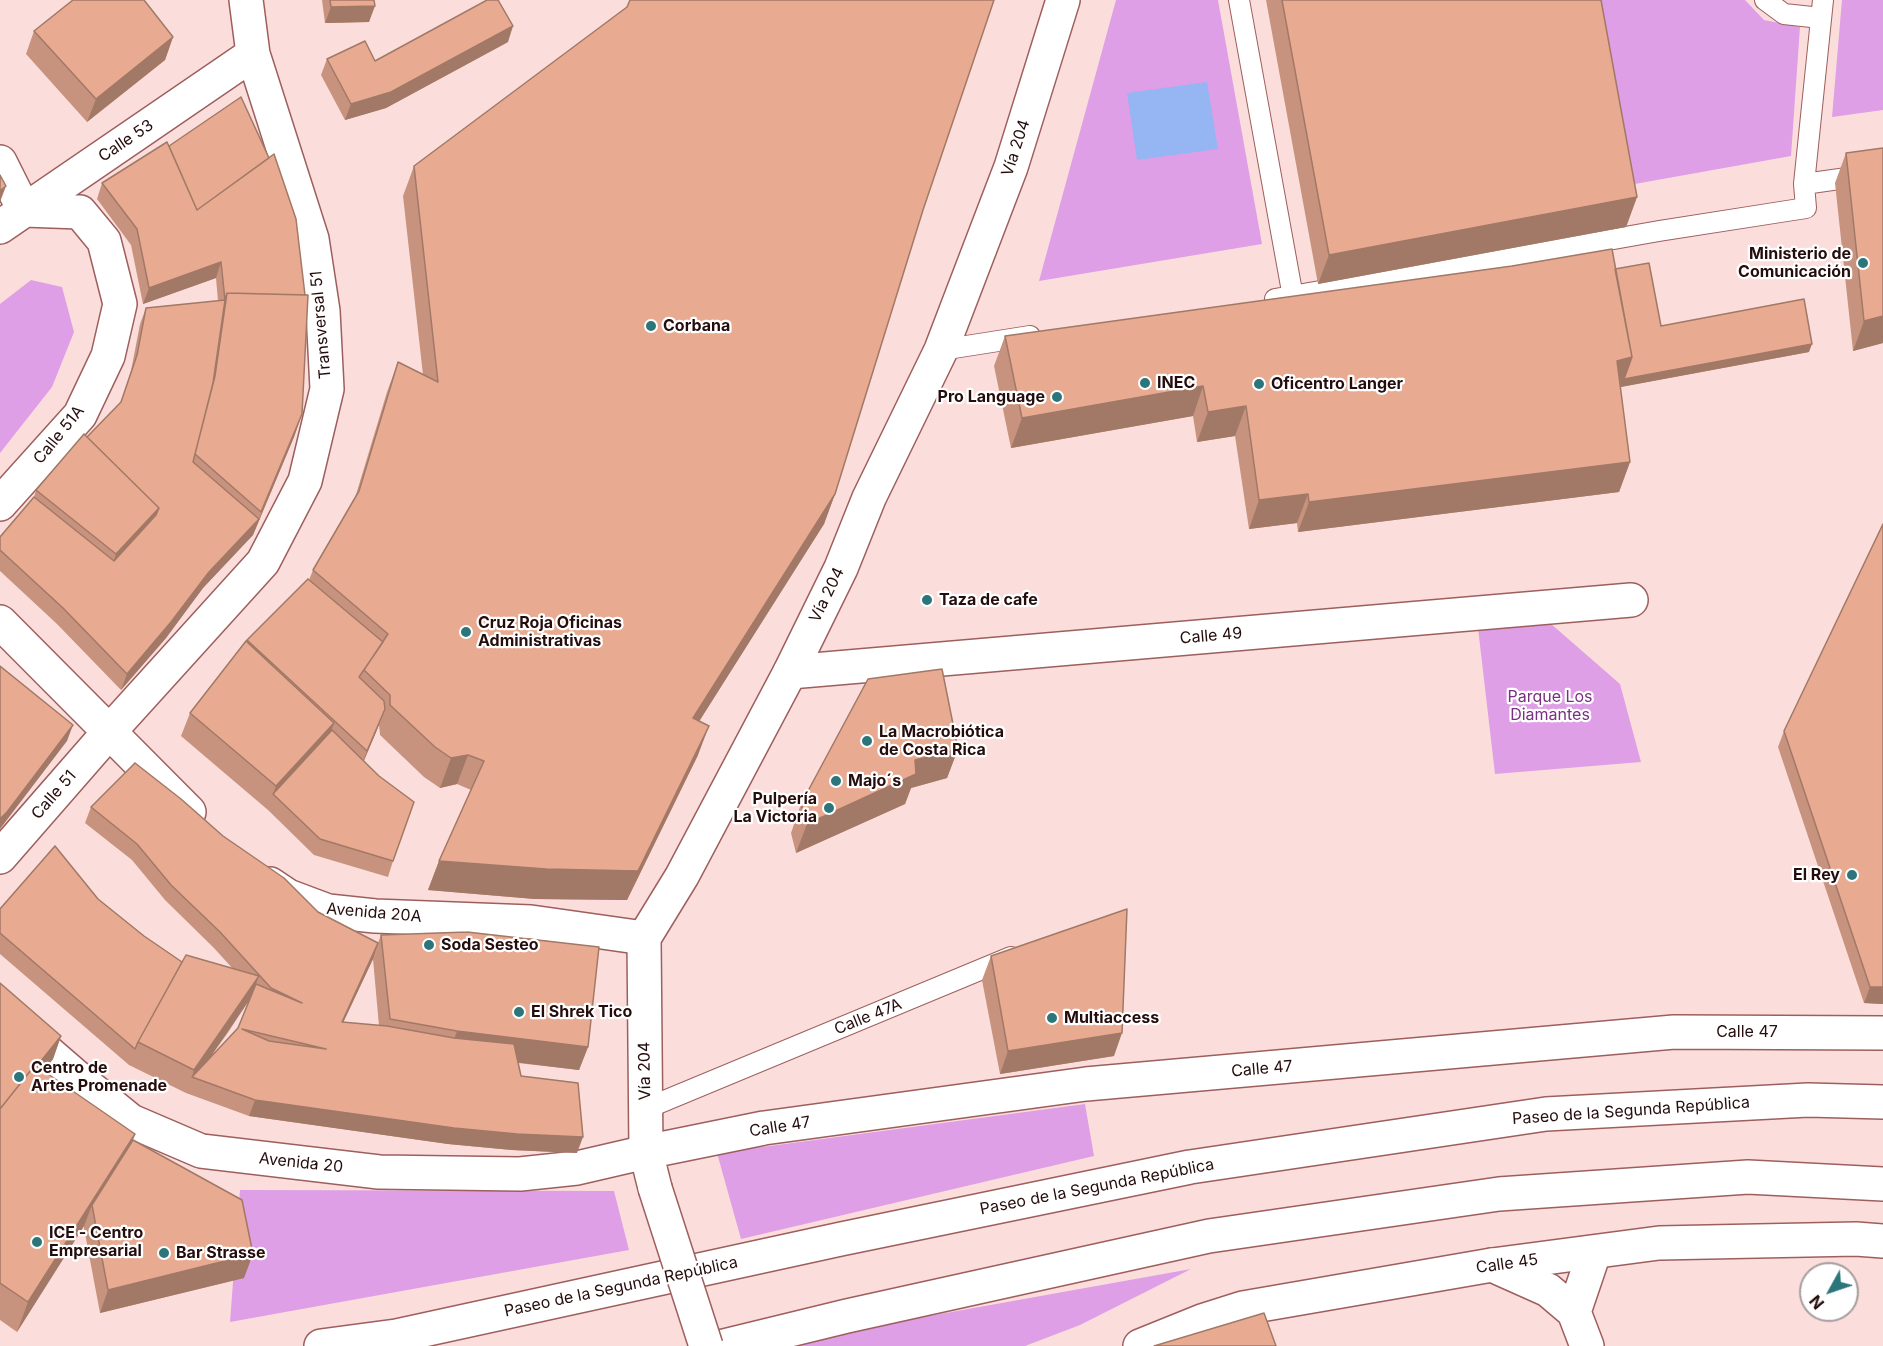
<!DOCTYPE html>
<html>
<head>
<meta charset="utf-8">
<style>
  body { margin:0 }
  #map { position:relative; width:1883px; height:1346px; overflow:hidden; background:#fbdedb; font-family:Inter,sans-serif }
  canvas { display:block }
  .north { position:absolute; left:1799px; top:1262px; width:60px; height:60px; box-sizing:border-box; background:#fff; border:2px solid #a79e9e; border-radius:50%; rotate:230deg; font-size:16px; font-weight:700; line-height:24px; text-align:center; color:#240d0c }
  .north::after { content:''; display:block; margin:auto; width:21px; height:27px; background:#2c757b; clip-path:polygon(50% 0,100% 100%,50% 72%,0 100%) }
</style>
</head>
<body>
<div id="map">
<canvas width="1883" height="1346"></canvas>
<div class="north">N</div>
</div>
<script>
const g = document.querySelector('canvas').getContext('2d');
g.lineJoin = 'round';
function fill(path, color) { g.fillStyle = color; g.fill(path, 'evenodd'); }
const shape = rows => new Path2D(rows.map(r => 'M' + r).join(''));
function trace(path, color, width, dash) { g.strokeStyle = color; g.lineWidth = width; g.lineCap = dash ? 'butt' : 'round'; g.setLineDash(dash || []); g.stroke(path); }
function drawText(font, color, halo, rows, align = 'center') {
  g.font = font + ' Inter,sans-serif'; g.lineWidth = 4.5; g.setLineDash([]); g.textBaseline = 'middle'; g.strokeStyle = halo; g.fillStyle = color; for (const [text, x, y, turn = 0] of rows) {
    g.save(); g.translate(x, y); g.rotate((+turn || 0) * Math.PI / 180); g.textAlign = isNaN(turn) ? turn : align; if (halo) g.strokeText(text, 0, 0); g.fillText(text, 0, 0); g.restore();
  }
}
const green = shape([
  [1116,0,1218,0,1262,244,1039,281],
  [1585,0,1745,0,1764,20,1800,27,1791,156,1618,187],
  [1842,0,1883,0,1883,110,1832,117],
  [31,280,62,287,74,332,52,387,0,453,0,304],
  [1550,623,1620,684,1641,762,1495,774,1478,628],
  [1085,1104,1094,1156,741,1239,717,1153],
  [240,1190,614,1191,629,1250,230,1322],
  [1191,1269,1080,1325,1025,1346,762,1346]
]);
const water = shape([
  [1207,82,1218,149,1137,160,1127,93]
]);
const service = shape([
  [1239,0,1293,297],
  [1765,0,1784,14,1821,18],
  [1804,184,1883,173],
  [1275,299,1659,231,1806,208,1804,184,1823,0],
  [941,350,1030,336],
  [645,1109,1011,957]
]);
const minor = shape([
  [0,162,24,210,80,212,104,241,120,304,108,356,80,415,0,504],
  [0,227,253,54],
  [0,622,189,812],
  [790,672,1631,600],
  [0,857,109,732,263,562,305,481,327,389,323,311,312,239,253,54,246,0],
  [270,884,288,896,328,911,375,916,531,922,644,938],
  [0,1011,73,1074,131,1121,201,1151,379,1172,520,1174,577,1168,646,1152],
  [1492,1265,1548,1290,1574,1312,1587,1346],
  [1574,1312,1594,1253]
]);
const secondary = shape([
  [646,1152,764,1128,1086,1084,1674,1032,1883,1033],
  [655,1188,646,1152,644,938,682,876,790,672,841,568,869,498,941,350,1011,167,1063,0],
  [1140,1346,1202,1321,1243,1308,1492,1265,1659,1243,1856,1239,1883,1241]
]);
const trunk = shape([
  [321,1346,396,1336,841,1239,1190,1167,1546,1114,1808,1100,1883,1102],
  [724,1346,847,1316,1209,1236,1499,1194,1748,1177,1883,1184]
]);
const secondaryBridge = shape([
  [655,1188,706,1346]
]);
const wall = shape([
  [322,0,374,0,369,22,325,23],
  [1266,0,1601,0,1637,197,1626,227,1318,284],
  [34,31,173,37,165,60,87,122,26,54],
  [508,42,386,108,345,120,321,75,327,59,375,61],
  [167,142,302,414,294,437,253,535,203,588,166,638,121,690,57,624,0,571,0,537,34,497,36,490,87,437,121,402,131,371,140,324,146,308,218,301,216,278,143,304,131,245,97,199,102,183],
  [1846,153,1883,343,1853,351,1835,183],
  [414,166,923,210,835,494,824,524,699,721,698,755,627,900,535,899,428,890,439,861,471,790,457,784,440,788,424,777,380,735,379,725,364,761,393,861,388,877,314,855,268,810,181,736,190,713,247,640,309,580,313,570,355,498,387,392,398,362,423,375,403,196],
  [1615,269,1661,326,1809,352,1620,387,1630,462,1619,492,1298,532,1297,523,1249,529,1235,436,1197,442,1193,416,1011,448,994,366,1005,336],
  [1784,731,1883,1004,1864,1003,1778,747],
  [958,749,947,778,911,788,905,804,796,853,791,833,801,804],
  [91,807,223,836,318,912,378,943,381,935,588,1047,579,1070,518,1063,521,1076,577,1153,512,1150,448,1144,249,1116,186,1093,129,1065,0,954,0,909,98,899,144,936,182,962,233,969,214,948,165,900,132,860,85,823],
  [373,959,379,1026,343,1022],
  [248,1002,238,1028,211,1056,227,1034],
  [991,956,1114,1056,1000,1074,982,980],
  [0,983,61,1036,53,1059,44,1071,133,1140,244,1278,100,1313,84,1228,84,1226,17,1332,0,1320]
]);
const shadedWall = shape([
  [375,6,369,22,325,23,331,7],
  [513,26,508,42,386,108,345,120,351,104],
  [173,37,165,60,87,122,96,99],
  [6,186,0,202,0,191],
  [1637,197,1626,227,1318,284,1329,255],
  [221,262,216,278,143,304,149,288],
  [1883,316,1883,343,1853,351,1864,321],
  [1812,344,1809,352,1621,387,1606,390,1617,361,1632,357],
  [1203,386,1193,416,1011,448,1022,418],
  [1246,406,1235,436,1197,442,1208,412],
  [302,414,294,437,253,535,203,588,166,638,121,690,127,674,209,572,259,519],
  [1630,462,1619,492,1298,532,1309,502],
  [835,494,824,524,683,747,693,718],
  [1308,494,1297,523,1249,529,1259,500],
  [159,508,150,531,108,577,116,554],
  [385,709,376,732,358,774,367,751],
  [334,723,326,746,273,794,276,786],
  [73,725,67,741,0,829,0,819],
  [709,726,698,755,627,900,535,899,428,890,439,861],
  [958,749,947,778,911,788,905,804,796,853,807,824,915,760],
  [468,755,457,784,440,788,451,758],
  [378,943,373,959,336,1038,342,1022],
  [259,976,250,999,196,1078,192,1077,194,1070],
  [1870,987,1883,987,1883,1004,1864,1003],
  [457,1031,588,1047,579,1070,449,1054],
  [1122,1033,1114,1056,1000,1074,1008,1051],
  [61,1036,53,1059,0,1125,0,1112],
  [255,1100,583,1137,577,1153,512,1150,448,1144,249,1116],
  [135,1134,125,1163,92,1205,84,1226,17,1332,28,1302],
  [253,1254,244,1278,100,1313,108,1290]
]);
const building = shape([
  [73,0,144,0,173,37,96,99,34,31,73,0],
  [330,0,374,0,375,6,331,7,330,0],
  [487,0,498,0,513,26,391,92,351,104,327,59,365,41,375,61,487,0],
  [630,0,994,0,923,210,835,494,693,718,709,726,638,871,546,869,439,861,484,761,468,755,451,758,435,747,390,705,390,695,364,670,388,634,313,570,359,491,398,362,438,382,414,166,627,7,630,0],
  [1282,0,1601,0,1637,197,1329,255,1282,0],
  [241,97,269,158,197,210,169,146,241,97],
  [167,142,197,210,274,154,296,219,305,295,227,293,225,300,221,262,149,288,137,229,102,183,167,142],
  [1883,148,1883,316,1864,321,1846,153,1883,148],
  [0,175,6,186,0,191,0,175],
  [1612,249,1632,357,1617,361,1630,462,1309,502,1308,494,1259,500,1246,406,1208,412,1203,386,1022,418,1005,336,1512,266,1612,249],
  [1649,263,1661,326,1804,299,1812,344,1624,379,1632,357,1615,269,1649,263],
  [227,293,308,295,302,414,261,512,195,454,215,376,227,293],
  [225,300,213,383,193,462,259,519,209,572,171,622,127,674,63,608,0,550,0,537,34,497,114,561,156,515,159,508,87,437,121,402,137,355,146,308,225,300],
  [84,434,159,508,116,554,36,490,84,434],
  [1883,524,1883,987,1870,987,1784,731,1883,524],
  [308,579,383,642,359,677,384,701,385,709,367,751,247,640,308,579],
  [246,641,334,723,276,786,190,713,246,641],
  [0,666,73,725,7,812,0,819,0,666],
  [942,669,958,749,915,760,916,774,807,824,801,804,868,679,942,669],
  [332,730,379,776,414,802,393,861,320,839,273,794,332,730],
  [135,763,181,799,223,836,284,878,318,912,378,943,342,1022,387,1026,454,1038,514,1044,521,1076,578,1083,583,1137,517,1134,454,1128,255,1100,192,1077,238,1028,256,984,302,1003,271,988,220,932,171,885,137,844,91,807,135,763],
  [242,1029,326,1049,269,1041,242,1029],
  [55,846,98,899,144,936,182,962,138,1042,135,1049,0,933,0,909,55,846],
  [1127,909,1122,1033,1008,1051,991,956,1127,909],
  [467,932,599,947,588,1047,457,1031,390,1019,381,935,467,932],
  [186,955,259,976,194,1070,138,1042,186,955],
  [0,983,61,1036,37,1066,35,1065,0,1109,0,983],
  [35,1065,135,1134,28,1302,0,1283,0,1109,35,1065],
  [133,1140,242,1200,253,1254,108,1290,92,1205,133,1140],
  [1264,1313,1276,1346,1154,1346,1264,1313]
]);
const markers = [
  [1863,263,6,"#2c757b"],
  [651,326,6,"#2c757b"],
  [1145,383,6,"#2c757b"],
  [1259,384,6,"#2c757b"],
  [1057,397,6,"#2c757b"],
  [927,600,6,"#2c757b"],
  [466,632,6,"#2c757b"],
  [867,741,6,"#2c757b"],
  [836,781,6,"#2c757b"],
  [829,808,6,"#2c757b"],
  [1852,875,6,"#2c757b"],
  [429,945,6,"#2c757b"],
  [519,1012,6,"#2c757b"],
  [1052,1018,6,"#2c757b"],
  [19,1077,6,"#2c757b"],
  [37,1242,6,"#2c757b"],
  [164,1253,6,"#2c757b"]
];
const streetNames = [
  ["Calle 53",126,141,-34],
  ["Vía 204",1016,148,-72],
  ["Transversal 51",321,325,-95],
  ["Calle 51A",59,435,-51],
  ["Vía 204",827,595,-64],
  ["Calle 49",1211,636,-5],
  ["Calle 51",54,795,-49],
  ["Avenida 20A",374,913,5],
  ["Calle 47A",868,1017,-22],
  ["Calle 47",1747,1032],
  ["Calle 47",1262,1069,-5],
  ["Vía 204",645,1071,-91],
  ["Paseo de la Segunda República",1631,1111,-4],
  ["Calle 47",780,1127,-9],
  ["Avenida 20",301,1163,6],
  ["Paseo de la Segunda República",1097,1187,-11],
  ["Calle 45",1507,1264,-8],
  ["Paseo de la Segunda República",621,1287,-12]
];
const poiNames = [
  ["Ministerio de",1851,254,"right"],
  ["Comunicación",1851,272,"right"],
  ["Corbana",663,326],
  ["INEC",1157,383],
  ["Oficentro Langer",1271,384],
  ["Pro Language",1045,397,"right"],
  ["Taza de cafe",939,600],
  ["Cruz Roja Oficinas",478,623],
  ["Administrativas",478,641],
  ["La Macrobiótica",879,732],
  ["de Costa Rica",879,750],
  ["Majo´s",848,781],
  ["Pulpería",817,799,"right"],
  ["La Victoria",817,817,"right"],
  ["El Rey",1840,875,"right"],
  ["Soda Sesteo",441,945],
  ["El Shrek Tico",531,1012],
  ["Multiaccess",1064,1018],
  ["Centro de",31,1068],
  ["Artes Promenade",31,1086],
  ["ICE - Centro",49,1233],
  ["Empresarial",49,1251],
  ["Bar Strasse",176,1253]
];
const parkNames = [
  ["Parque Los",1550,697],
  ["Diamantes",1550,715]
];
fill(green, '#de9fe6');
fill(water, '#95b5f3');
trace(service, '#9d5f5d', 22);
trace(minor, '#9d5f5d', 36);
trace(secondary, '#9d5f5d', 36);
trace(trunk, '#9d5f5d', 36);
trace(service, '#fff', 20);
trace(minor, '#fff', 33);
trace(secondary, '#fff', 33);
trace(trunk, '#fff', 33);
trace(secondaryBridge, '#9d5f5d', 36, []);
trace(secondaryBridge, '#fff', 33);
fill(wall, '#c8937e');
fill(shadedWall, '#a27866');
fill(building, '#e8ab92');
trace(building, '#a27866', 1.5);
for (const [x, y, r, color] of markers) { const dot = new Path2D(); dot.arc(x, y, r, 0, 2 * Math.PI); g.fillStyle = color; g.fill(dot); trace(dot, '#fff', 2); }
drawText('16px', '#240d0c', '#fff', streetNames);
drawText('bold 16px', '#240d0c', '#fff', poiNames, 'left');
drawText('16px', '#792f83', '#fff', parkNames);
</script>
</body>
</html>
